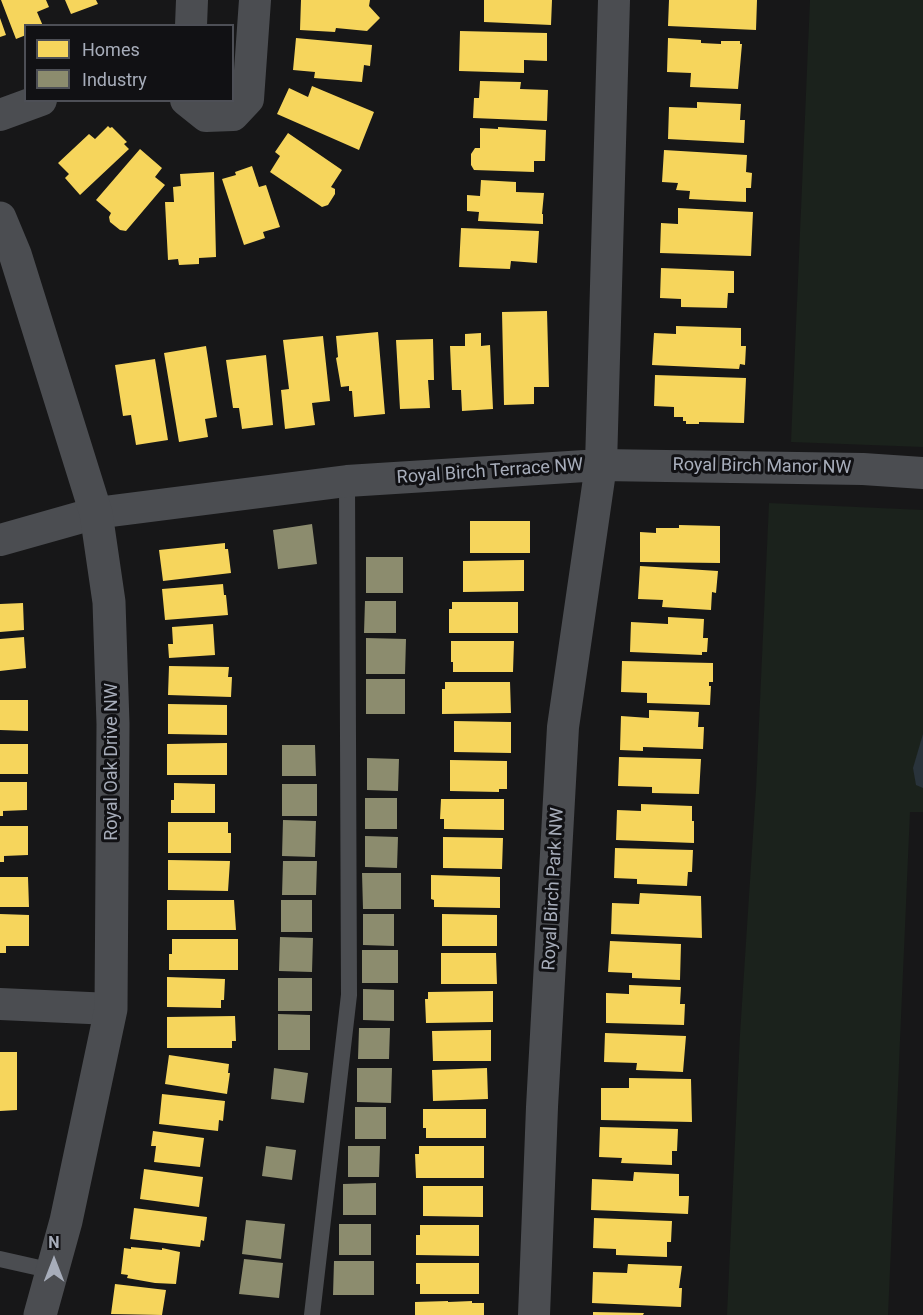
<!DOCTYPE html>
<html>
<head>
<meta charset="utf-8">
<style>
  body { margin:0 }
  #map { position:relative; width:923px; height:1315px; overflow:hidden; background:#171718; font-family:Roboto,sans-serif }
  canvas { display:block }
  .legend { position:absolute; left:24px; top:24px; width:210px; height:78px; box-sizing:border-box; background:#111114; border:2px solid #4d4f56; margin:0; padding:8px 10px; list-style:none; font-size:18px; color:#a7adba }
  .legend li { display:flex; align-items:center; gap:12px; height:30px }
  .legend b { width:30px; border:2px solid #4d4f56 }
  .north { position:absolute; left:24px; top:1231px; width:60px; height:60px; -webkit-text-stroke:4px #111114; paint-order:stroke; rotate:0deg; font-size:16px; font-weight:700; line-height:24px; text-align:center; color:#a7adba }
  .north::after { content:''; display:block; margin:auto; width:21px; height:27px; background:#a7adba; clip-path:polygon(50% 0,100% 100%,50% 72%,0 100%) }
</style>
</head>
<body>
<div id="map">
<canvas width="923" height="1315"></canvas>
<ul class="legend">
<li><b style="height:16px;background:#f6d55c"></b>Homes</li>
<li><b style="height:16px;background:#8c8c6e"></b>Industry</li>
</ul>
<div class="north">N</div>
</div>
<script>
const g = document.querySelector('canvas').getContext('2d');
g.lineJoin = 'round';
function fill(path, color) { g.fillStyle = color; g.fill(path, 'evenodd'); }
const shape = rows => new Path2D(rows.map(r => 'M' + r).join(''));
function trace(path, color, width, dash) { g.strokeStyle = color; g.lineWidth = width; g.lineCap = dash ? 'butt' : 'round'; g.setLineDash(dash || []); g.stroke(path); }
function drawText(font, color, halo, rows, align = 'center') {
  g.font = font + ' Roboto,sans-serif'; g.lineWidth = 6; g.setLineDash([]); g.textBaseline = 'middle'; g.strokeStyle = halo; g.fillStyle = color; for (const [text, x, y, turn = 0] of rows) {
    g.save(); g.translate(x, y); g.rotate((+turn || 0) * Math.PI / 180); g.textAlign = isNaN(turn) ? turn : align; if (halo) g.strokeText(text, 0, 0); g.fillText(text, 0, 0); g.restore();
  }
}
const green = shape([
  [810,0,923,0,923,447,791,442],
  [769,503,923,510,923,812,910,812,888,1315,727,1315,740,1034,756,789]
]);
const water = shape([
  [923,734,923,788,916,785,913,768]
]);
const homes = shape([
  [1,0,46,0,49,7,37,12,43,26,26,26,26,35,16,39],
  [65,0,96,0,98,4,71,14],
  [301,0,370,0,369,6,380,18,367,31,336,28,335,32,300,30],
  [484,0,552,0,551,25,484,22],
  [669,0,757,0,756,30,668,26],
  [0,18,6,35,0,37],
  [460,31,547,33,547,61,524,60,524,73,459,71],
  [296,38,372,45,370,66,364,65,362,82,314,78,315,72,293,70],
  [668,38,701,40,701,43,721,44,721,41,740,41,740,44,742,44,738,89,690,87,691,73,667,72],
  [480,81,521,82,520,89,548,90,547,121,473,118,474,98,479,98],
  [312,86,374,112,359,150,277,114,289,88,308,97],
  [697,102,741,104,740,120,745,120,744,143,668,139,669,107,697,108],
  [108,126,110,128,112,127,127,142,124,144,129,149,80,195,65,178,69,174,58,163,89,134,95,139],
  [498,127,546,130,545,161,534,161,534,172,474,170,471,165,471,154,475,148,480,148,480,128,498,129],
  [288,133,342,170,331,187,335,189,335,194,328,205,322,207,270,172,280,156,275,152],
  [140,149,162,168,155,177,165,185,126,231,120,230,110,222,109,217,111,213,96,200],
  [664,150,747,155,746,172,752,173,751,188,746,188,746,202,689,199,690,191,676,190,678,183,662,182],
  [252,166,259,187,266,185,280,227,263,232,265,238,244,245,222,179,236,175,235,172],
  [214,172,216,257,199,258,199,264,179,265,178,259,168,260,165,202,174,202,173,187,181,186,180,174],
  [481,180,516,182,516,192,544,193,542,214,543,214,543,224,478,221,479,212,467,211,467,195,480,196],
  [678,208,753,212,751,256,660,253,661,223,678,224],
  [461,228,539,231,537,263,511,261,510,269,459,267],
  [661,268,734,271,734,293,728,293,727,308,681,307,681,299,660,298],
  [547,311,549,387,534,387,534,404,504,405,502,312],
  [676,326,741,328,741,346,746,346,745,365,740,364,739,369,652,365,654,333,676,334],
  [378,332,385,414,354,417,352,391,349,391,349,386,341,387,336,358,338,357,336,336],
  [481,333,481,346,490,345,493,409,462,411,461,390,452,390,450,346,465,346,465,334],
  [323,336,330,401,312,403,315,425,285,429,281,390,289,389,283,340],
  [433,339,434,380,428,380,430,408,400,409,396,340],
  [206,346,217,417,205,419,208,437,179,442,164,353],
  [266,355,273,425,242,429,239,408,233,408,226,360],
  [155,359,168,440,136,445,131,415,123,416,115,365],
  [655,375,746,378,744,423,699,422,699,424,686,424,686,421,683,421,683,417,674,417,674,407,654,406],
  [470,521,530,521,530,553,470,553],
  [679,525,720,526,720,563,640,562,640,532,656,533,656,528,679,528],
  [225,543,225,549,228,549,231,573,163,581,159,550],
  [524,560,524,591,463,592,463,561],
  [640,566,718,571,716,593,712,592,711,610,662,607,663,600,638,599],
  [223,584,224,595,226,595,228,615,165,620,162,589],
  [452,602,518,602,518,633,449,633,449,609,452,609],
  [23,603,24,630,0,632,0,604],
  [668,617,704,619,703,638,708,638,707,652,702,652,702,655,630,652,631,622,668,624],
  [213,624,215,655,169,658,168,644,173,644,172,627],
  [24,637,26,668,0,671,0,639],
  [451,641,514,641,513,672,453,672,453,662,451,662],
  [622,661,713,663,713,682,709,682,709,686,711,686,710,705,647,703,647,693,621,692],
  [169,666,229,667,228,677,232,677,231,697,168,695],
  [445,682,510,682,511,713,442,714,442,689,445,689],
  [0,700,28,700,28,731,0,730],
  [168,704,227,705,227,735,168,734],
  [649,710,699,712,698,727,704,727,703,749,643,747,643,751,620,750,621,716,649,718],
  [454,721,511,722,511,753,454,752],
  [227,743,227,775,167,775,167,744],
  [0,744,28,744,28,774,0,774],
  [619,757,701,759,699,794,652,793,652,787,618,786],
  [450,760,507,761,507,789,499,789,499,792,450,791],
  [0,782,27,782,27,810,3,811,3,816,0,816],
  [174,783,215,784,215,813,171,813,171,800,174,800],
  [441,799,504,799,504,830,444,829,444,819,440,819],
  [641,804,692,806,692,821,694,821,694,843,616,840,617,810,641,811],
  [168,822,228,822,228,833,231,833,231,853,168,853],
  [0,826,28,826,28,855,4,856,4,862,0,862],
  [443,837,503,838,502,869,443,868],
  [615,848,693,850,692,872,688,872,687,886,637,884,637,879,614,878],
  [168,860,230,861,228,891,168,890],
  [431,875,500,877,500,908,434,907,434,900,431,899],
  [0,877,28,877,29,907,0,907],
  [640,893,701,896,702,938,611,934,612,903,639,904],
  [167,900,234,900,236,930,167,930],
  [0,914,29,915,29,946,6,946,6,953,0,953],
  [442,914,497,915,497,946,442,946],
  [172,939,238,939,238,970,169,970,169,954,172,954],
  [610,941,681,944,680,980,632,978,632,973,608,972],
  [441,953,496,953,497,984,441,984],
  [167,977,225,979,224,1000,221,1000,221,1008,167,1007],
  [629,985,681,987,680,1004,685,1004,684,1025,606,1023,606,993,629,994],
  [493,991,493,1022,426,1023,425,999,428,999,428,992],
  [235,1016,236,1041,232,1041,232,1048,167,1048,167,1017],
  [491,1030,491,1061,433,1061,432,1031],
  [605,1033,686,1036,683,1072,636,1070,637,1063,604,1062],
  [0,1052,17,1052,17,1110,0,1111],
  [169,1055,229,1064,228,1073,230,1073,227,1094,165,1084],
  [487,1068,488,1099,433,1101,432,1070],
  [629,1078,691,1079,692,1122,601,1120,601,1088,629,1088],
  [162,1094,225,1101,223,1121,219,1120,218,1131,159,1124],
  [423,1109,486,1109,486,1138,426,1138,426,1128,423,1128],
  [600,1127,678,1129,677,1151,672,1151,672,1165,621,1163,622,1158,599,1157],
  [153,1131,204,1138,200,1167,154,1162,156,1146,151,1146],
  [419,1146,484,1146,484,1178,416,1178,415,1154,419,1154],
  [144,1169,203,1177,199,1207,140,1199],
  [634,1172,679,1174,679,1196,689,1196,688,1214,591,1210,592,1179,633,1181],
  [423,1186,483,1186,483,1217,423,1216],
  [134,1208,207,1217,204,1241,201,1240,200,1247,130,1239],
  [594,1218,672,1221,671,1242,667,1242,667,1257,616,1255,616,1249,593,1248],
  [420,1225,479,1225,479,1256,416,1255,416,1235,420,1235],
  [131,1247,162,1250,162,1248,180,1252,176,1284,155,1283,127,1278,128,1275,121,1274,124,1248,131,1249],
  [416,1263,479,1263,479,1294,420,1294,420,1284,416,1284],
  [628,1264,682,1266,679,1288,682,1288,681,1307,592,1303,593,1272,627,1273],
  [115,1284,166,1290,162,1315,111,1314],
  [448,1301,448,1302,472,1301,472,1303,484,1303,484,1315,415,1315,415,1302],
  [593,1312,644,1313,643,1315,593,1315]
]);
const industry = shape([
  [312,524,317,564,278,569,273,530],
  [366,557,403,557,403,593,366,593],
  [365,601,396,601,396,633,364,633],
  [366,638,406,639,405,674,366,674],
  [366,679,405,679,405,714,366,714],
  [282,745,315,745,316,776,282,776],
  [367,758,399,759,398,791,367,790],
  [282,784,317,784,317,816,282,816],
  [365,798,397,798,397,829,365,829],
  [283,820,316,821,315,857,282,856],
  [365,836,398,837,397,868,365,867],
  [283,861,317,861,316,895,282,895],
  [362,873,401,873,401,909,363,909],
  [281,900,312,900,312,932,281,932],
  [363,914,394,914,394,946,363,945],
  [280,937,313,938,312,972,279,971],
  [362,950,398,950,398,983,362,983],
  [278,978,312,978,312,1011,278,1011],
  [363,989,394,990,394,1021,363,1020],
  [278,1014,310,1015,310,1050,278,1050],
  [359,1028,390,1028,389,1059,358,1059],
  [274,1068,308,1073,304,1103,271,1099],
  [357,1068,392,1068,391,1103,357,1102],
  [355,1107,386,1107,386,1139,355,1139],
  [266,1146,296,1150,292,1180,262,1176],
  [348,1146,380,1146,379,1177,348,1177],
  [376,1183,376,1215,343,1215,343,1184],
  [246,1220,285,1224,281,1259,242,1254],
  [339,1224,371,1224,371,1255,339,1255],
  [244,1259,283,1263,279,1298,239,1294],
  [334,1261,374,1261,374,1295,333,1295]
]);
const service = shape([
  [0,1259,53,1271],
  [312,1315,349,995,347,481]
]);
const minor = shape([
  [191,26,192,0],
  [186,100,206,116,233,115,248,99,255,0],
  [0,115,41,100],
  [0,540,96,513,347,481,601,465,614,0],
  [0,1004,111,1009],
  [534,1315,542,1107,563,727,601,465,863,469,923,473]
]);
const tertiary = shape([
  [0,218,15,254,96,513,109,602,113,724,111,1009,66,1221,40,1315]
]);
const streetNames = [
  ["Royal Birch Manor NW",762,467,1],
  ["Royal Birch Terrace NW",490,472,-4],
  ["Royal Oak Drive NW",112,762,-90],
  ["Royal Birch Park NW",554,889,-87]
];
fill(green, '#1b221c');
fill(water, '#29333b');
fill(homes, '#f6d55c');
fill(industry, '#8c8c6e');
trace(service, '#4b4d51', 16);
trace(minor, '#4b4d51', 32);
trace(tertiary, '#4b4d51', 33);
drawText('18px', '#a7adba', '#111114', streetNames);
</script>
</body>
</html>
